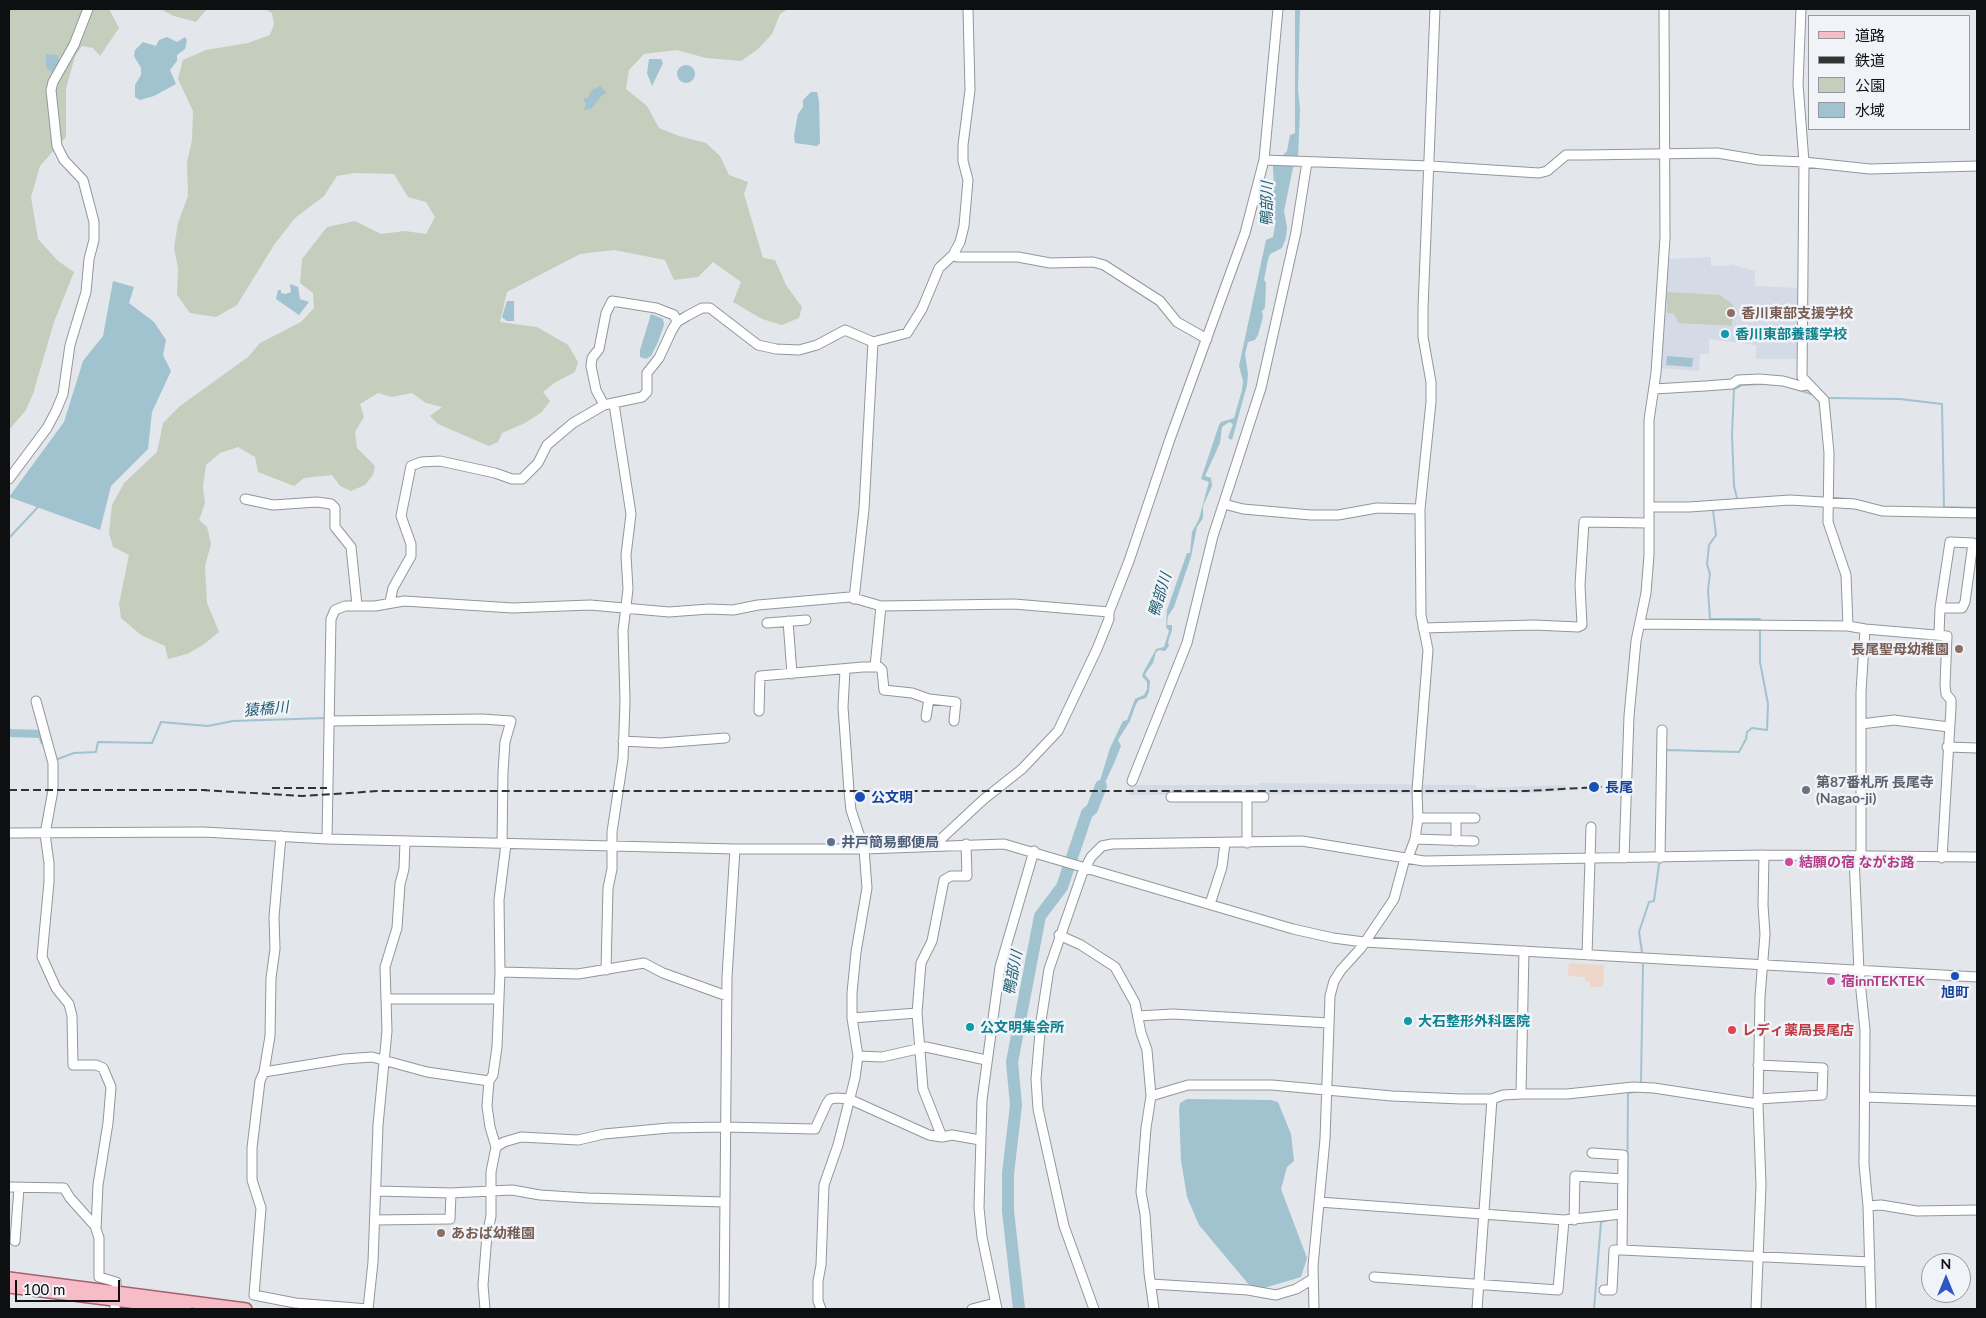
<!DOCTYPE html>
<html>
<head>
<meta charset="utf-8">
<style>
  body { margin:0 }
  #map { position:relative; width:1986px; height:1318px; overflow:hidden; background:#e3e6eb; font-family:Lato,"Noto Sans JP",sans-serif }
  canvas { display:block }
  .frame { position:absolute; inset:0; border:10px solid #0e0f10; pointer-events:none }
  .legend { position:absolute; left:1808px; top:15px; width:162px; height:115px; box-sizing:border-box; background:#f0f3f8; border:1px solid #96989b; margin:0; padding:6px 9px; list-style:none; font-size:15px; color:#0e0f10 }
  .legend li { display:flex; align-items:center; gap:10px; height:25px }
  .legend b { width:25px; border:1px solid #96989b }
  .north { position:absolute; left:1921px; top:1253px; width:50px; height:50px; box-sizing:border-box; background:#f0f3f8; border:1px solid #96989b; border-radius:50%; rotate:0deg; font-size:14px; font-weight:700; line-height:20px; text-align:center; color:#0e0f10 }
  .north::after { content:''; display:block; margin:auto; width:18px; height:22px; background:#3056c6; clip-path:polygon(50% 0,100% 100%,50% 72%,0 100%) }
  .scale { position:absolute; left:15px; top:1280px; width:105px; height:22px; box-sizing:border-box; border:2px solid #0e0f10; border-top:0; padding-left:6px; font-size:15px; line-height:18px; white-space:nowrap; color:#0e0f10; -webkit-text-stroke:4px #f0f3f8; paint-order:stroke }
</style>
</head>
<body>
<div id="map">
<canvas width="1986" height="1318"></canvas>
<div class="frame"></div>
<ul class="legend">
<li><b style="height:6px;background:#f7bcc7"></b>道路</li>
<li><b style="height:6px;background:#323335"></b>鉄道</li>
<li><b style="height:14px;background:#c5cdbc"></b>公園</li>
<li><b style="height:14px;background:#a1c2cf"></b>水域</li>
</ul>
<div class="north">N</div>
<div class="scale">100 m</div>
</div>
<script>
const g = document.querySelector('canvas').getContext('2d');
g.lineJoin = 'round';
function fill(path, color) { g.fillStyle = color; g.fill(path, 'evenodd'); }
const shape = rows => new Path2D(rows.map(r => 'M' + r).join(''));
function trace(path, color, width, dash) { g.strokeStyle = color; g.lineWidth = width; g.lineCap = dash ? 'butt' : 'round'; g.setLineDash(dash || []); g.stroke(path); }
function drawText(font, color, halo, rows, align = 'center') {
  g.font = font + ' Lato,"Noto Sans JP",sans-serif'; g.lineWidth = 5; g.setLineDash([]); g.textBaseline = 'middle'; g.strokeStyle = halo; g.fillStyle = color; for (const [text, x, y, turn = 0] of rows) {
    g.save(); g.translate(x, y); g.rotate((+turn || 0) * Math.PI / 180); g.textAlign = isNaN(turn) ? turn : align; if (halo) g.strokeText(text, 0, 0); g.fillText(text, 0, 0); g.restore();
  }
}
const industrial = shape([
  [1569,963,1604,965,1603,987,1590,987,1590,982,1585,981,1585,977,1568,976]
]);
const built = shape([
  [1711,257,1711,266,1729,266,1729,264,1755,271,1755,286,1800,288,1800,359,1756,359,1756,345,1709,339,1709,354,1700,354,1699,371,1659,368,1667,259],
  [1259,783,1477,785,1477,788,1566,785,1565,791,1525,793,1129,795,1129,785,1259,785]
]);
const green = shape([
  [9,9,109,9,119,28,100,56,93,48,82,46,75,56,66,89,66,137,40,166,31,197,38,239,58,261,74,272,54,322,33,394,26,410,9,430],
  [160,9,207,9,196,22,174,16],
  [264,9,788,9,780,14,772,34,758,49,741,61,706,58,677,50,644,54,629,70,626,89,647,106,659,128,679,136,706,143,720,156,729,175,748,182,744,194,763,258,775,260,786,285,802,307,799,318,782,325,762,319,733,302,741,282,713,262,698,277,674,280,665,260,614,250,580,254,507,292,500,322,537,327,568,345,578,362,575,372,554,383,543,392,550,401,542,412,525,423,502,433,498,442,489,446,438,424,430,416,442,407,426,403,412,393,392,397,378,393,360,404,364,417,355,432,357,448,375,466,373,475,365,485,351,491,340,486,332,475,304,478,294,486,258,472,255,457,238,447,220,453,206,465,203,487,205,503,199,520,207,527,211,544,205,566,207,603,219,632,203,645,187,654,168,659,165,646,141,635,121,618,119,604,129,555,113,547,109,533,112,505,124,483,157,452,163,423,180,406,248,357,260,343,301,322,314,308,313,293,300,283,302,259,327,227,355,221,381,234,405,231,426,234,435,217,426,202,408,197,394,174,355,173,337,176,324,196,295,218,274,245,237,305,216,317,190,313,177,295,178,268,174,248,178,223,188,196,187,163,192,140,193,111,178,79,183,60,206,50,248,43,270,35,274,24,272,13],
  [1667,292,1720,295,1733,305,1732,326,1679,323,1674,314,1667,313]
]);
const water = shape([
  [1295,9,1300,9,1298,90,1300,109,1298,158,1293,168,1284,211,1287,227,1286,238,1282,248,1270,254,1268,259,1264,280,1266,283,1265,308,1262,311,1263,317,1258,335,1255,340,1248,342,1245,354,1248,374,1247,385,1232,440,1228,438,1233,424,1229,422,1222,427,1220,443,1205,476,1211,478,1212,486,1203,506,1203,518,1197,527,1191,557,1174,607,1168,616,1167,625,1172,625,1172,630,1168,642,1169,646,1165,651,1159,650,1156,652,1153,663,1147,671,1145,675,1150,681,1149,692,1146,698,1139,700,1136,704,1130,721,1118,740,1121,746,1115,761,1097,800,1094,800,1110,748,1123,721,1127,720,1135,699,1144,695,1147,689,1147,682,1142,676,1144,671,1156,649,1164,647,1169,631,1166,627,1167,610,1187,553,1190,553,1192,532,1199,519,1208,485,1209,482,1201,479,1219,425,1221,422,1234,418,1242,390,1243,381,1239,366,1266,240,1273,237,1276,220,1271,218,1268,213,1274,189,1273,166,1287,151,1290,135,1295,133],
  [167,37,177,42,185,37,187,40,185,49,177,55,177,61,170,70,176,84,154,96,140,100,135,97,135,85,141,75,141,68,134,56,135,50,143,42,156,46,159,40],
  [46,54,57,55,62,66,56,66,52,72,49,70,46,67],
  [649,59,661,59,663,63,652,86,647,73],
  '677 74a9 9 0 1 1 18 0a9 9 0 1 1-18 0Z',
  [600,86,607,93,602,95,591,109,584,110,586,102,584,102,584,98,588,98,591,91],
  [811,92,817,92,819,101,820,143,817,146,795,143,794,136,798,114,803,107,803,100],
  [113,281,134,287,129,303,154,322,166,340,163,355,171,371,152,412,148,449,111,486,100,530,9,497,64,422,83,361,103,336],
  [290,284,298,287,300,299,309,302,299,315,276,299,278,290,281,290,281,293,285,294,291,292],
  [507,301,514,301,514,321,507,321,502,317],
  [651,314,663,319,664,325,658,342,651,356,646,359,640,357,640,350],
  [1667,356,1693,358,1692,367,1666,365],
  [1187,1099,1271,1100,1278,1102,1291,1134,1294,1161,1287,1167,1281,1189,1307,1258,1301,1277,1264,1288,1250,1286,1199,1225,1187,1197,1181,1160,1179,1109,1180,1103]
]);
const stream = shape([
  [1799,390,1814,395],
  [1829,398,1900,399,1942,404,1944,507,1977,508],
  [1737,498,1734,486,1732,435,1734,389,1742,385,1763,384],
  [1737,508,1713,510,1716,535,1709,545,1707,564,1710,574,1708,590,1710,619,1760,619],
  [9,538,38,507],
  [55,760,74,753,96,752,98,742,152,743,161,722,208,726,233,721,326,718],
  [1665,837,1666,750,1739,752,1746,739,1747,732,1752,728,1767,730,1768,704,1760,662,1760,630],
  [1642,952,1639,932,1649,902,1654,901,1659,864],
  [1641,1082,1643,964],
  [1627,1213,1628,1093,1640,1091],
  [1594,1309,1601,1222,1608,1220]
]);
const canal = shape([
  [9,733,42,734,44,741]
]);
const river = shape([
  [1019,1309,1008,1211,1008,1174,1016,1105,1012,1062,1040,916,1062,887,1087,813,1092,809,1101,786]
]);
const minor = shape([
  [1801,9,1798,84,1804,162,1802,377,1824,400,1829,453,1828,522,1846,575,1848,626,1865,629,1861,692,1861,857],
  [1264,160,1430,166,1539,173,1547,171,1566,155,1584,155,1717,153,1759,160,1804,162,1870,169,1977,166],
  [953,255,957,257,1018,257,1050,263,1093,262,1104,265,1160,301,1177,322,1207,339],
  [1654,389,1705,386,1732,384,1738,380,1759,379,1783,381,1801,386,1807,385],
  [604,405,596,390,591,366,592,358,599,349,606,313,612,301,656,308,674,315,677,322],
  [9,479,47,428,56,411,63,394,70,345,86,292,89,259,94,240,94,222,83,180,64,160,57,146,51,90,53,82,74,45,88,9],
  [245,499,273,505,317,502,331,504,335,508,335,527,351,547,357,605],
  [1224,504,1243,509,1311,515,1338,515,1377,508,1420,509],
  [1649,507,1689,507,1790,500,1855,504,1882,511,1977,513],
  [854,599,864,509,873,342],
  [390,602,393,588,411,556,411,544,401,516,411,466,421,462,440,461,495,473,512,479,522,479,538,463,547,445,573,423,604,405,642,397,647,392,647,373,659,358,672,330,677,322,687,316,702,308,710,308,758,345,776,349,799,350,817,345,845,330,873,342,907,333,922,309,939,268,953,255,960,242,964,226,968,180,963,161,963,145,970,90,968,9],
  [788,621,792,674],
  [767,623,806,620],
  [1640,624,1848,626],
  [1423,628,1534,625,1578,627,1582,625,1580,585,1584,522,1649,523],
  [1865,629,1947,636,1945,685,1946,694,1951,700,1951,707,1942,858],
  [1939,635,1940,608,1950,542,1973,543,1965,602,1962,608,1940,608],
  [875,667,881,606],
  [36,701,53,763,53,790,45,834,49,863,49,882,42,957,56,988,69,1004,72,1016,73,1065,96,1065,103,1068,111,1087,108,1123,98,1185,96,1229,99,1238,99,1277,116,1282,115,1309],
  [759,711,760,676,863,667,879,667,882,670,884,690,912,693,929,699],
  [926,717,929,699,956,702,954,721],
  [330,721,482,719,511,721,505,742,503,772,502,844],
  [1861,724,1894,720,1949,727],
  [623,741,660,743,725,738],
  [1947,747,1977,748],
  [1132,781,1187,643,1213,536,1261,388,1296,232,1307,162],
  [1171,797,1264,797],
  [1418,818,1475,818],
  [9,833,204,832,327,839,735,849,864,849,1004,844,1293,929,1333,938,1364,942,1977,977],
  [281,836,274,917,275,949,271,978,270,1036,264,1072,260,1081,252,1148,252,1180,261,1208,254,1295,295,1303,368,1309],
  [327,839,331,619,335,610,345,606,375,606,404,601,513,608,590,605,669,612,709,609,733,610,758,605,850,597,881,606,1014,604,1109,612],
  [1415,839,1474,841],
  [1456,841,1456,818],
  [1247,843,1247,797],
  [938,845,941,839,984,799,1022,769,1058,731,1097,649,1109,619,1109,612,1129,561,1170,439,1245,233,1264,160,1278,9],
  [1854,857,1859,971,1865,1030,1864,1164,1868,1206,1871,1309],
  [1624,858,1629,716,1636,641,1646,593,1649,555,1649,420,1656,373,1665,238,1664,9],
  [1660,858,1662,730],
  [1210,904,1222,867,1225,843],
  [1059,935,1081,945,1115,967,1135,1003,1141,1033,1147,1050,1151,1096,1146,1128,1141,1192,1145,1214,1149,1273,1154,1309],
  [1587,955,1591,827],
  [606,970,608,888,612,869,612,832,623,759,625,701,623,631,628,589,626,555,631,514,614,404],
  [500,972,578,974,644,963,663,973,727,996],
  [387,999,498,999],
  [1138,1016,1173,1014,1329,1023],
  [852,1018,917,1013],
  [858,1056,882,1057,926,1047,986,1060],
  [264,1072,344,1059,372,1057,427,1072,489,1081],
  [1521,1094,1524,951],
  [1151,1096,1188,1085,1272,1085,1392,1096,1461,1099,1492,1099,1503,1095,1521,1094,1567,1094,1633,1087,1654,1088,1758,1104],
  [1865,1097,1977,1101],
  [1758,1099,1822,1095,1823,1068,1758,1065],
  [942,1137,923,1089,917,1013,921,963,932,941,944,880,951,876,967,876,966,844],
  [496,1147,504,1142,521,1137,578,1140,604,1134,669,1128,724,1127,815,1129,827,1103,830,1099,837,1098,849,1099,929,1135,942,1137,952,1135,980,1140],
  [1592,1153,1623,1155,1622,1250,1870,1262],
  [9,1187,64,1188,70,1198,96,1227],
  [377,1191,451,1193,512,1190,540,1195,587,1198,724,1202],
  [1319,1202,1564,1220,1622,1214],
  [1868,1206,1881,1205,1917,1211,1977,1210],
  [375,1220,450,1219,451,1193],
  [1574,1220,1575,1176,1623,1179],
  [15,1241,19,1188],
  [1374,1277,1558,1290,1564,1220],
  [1151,1284,1248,1290,1276,1295,1296,1289,1313,1279],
  [1604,1290,1612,1290,1614,1250,1622,1250],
  [368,1309,373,1262,378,1125,387,1031,385,967,397,928,400,884,404,869,405,842],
  [485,1309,483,1285,487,1235,491,1216,491,1172,496,1147,490,1127,487,1106,489,1081,493,1075,497,1047,500,972,499,900,506,844],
  [724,1309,727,977,735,849],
  [821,1309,818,1301,818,1281,821,1265,824,1185,838,1145,855,1078,858,1056,852,1018,852,993,856,952,867,888,864,849,851,810,849,791,843,707,845,670],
  [972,1309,995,1303],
  [997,1309,982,1237,979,1208,982,1100,1000,967,1034,851],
  [1094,1309,1064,1226,1038,1109,1036,1079,1041,1021,1049,969,1082,874,1091,857,1102,846,1112,844,1302,841,1424,861,1764,855,1977,857],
  [1314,1309,1313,1266,1325,1139,1330,996,1334,981,1341,970,1361,948,1394,899,1404,862,1409,855,1415,839,1418,818,1417,790,1428,650,1421,615,1420,509,1431,402,1431,382,1423,337,1423,308,1435,9],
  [1477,1309,1492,1099],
  [1756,1309,1761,1185,1758,1104,1760,997,1765,934,1763,905,1764,855]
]);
const major = shape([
  [9,1278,246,1309],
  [9,1287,186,1309]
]);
const rail = shape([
  [272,788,327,788],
  [9,790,207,790],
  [202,790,302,796,379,791,1526,791,1617,786]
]);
const markers = [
  [1731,313,5,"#8d6e63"],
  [1725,334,5,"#0f9aa8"],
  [1959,649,5,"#8d6e63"],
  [1594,787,6,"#1a4fb4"],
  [1806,790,5,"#6b7280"],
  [860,797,6,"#1a4fb4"],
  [831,842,5,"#5c6f8a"],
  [1789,862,5,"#d1479c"],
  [1955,976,5,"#1a4fb4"],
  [1831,981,5,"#d1479c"],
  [1408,1021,5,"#0f9aa8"],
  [970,1027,5,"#0f9aa8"],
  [1732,1030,5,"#e0444e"],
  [441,1233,5,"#8d6e63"]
];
const educationNames = [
  ["香川東部支援学校",1741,313],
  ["長尾聖母幼稚園",1949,649,"right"],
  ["あおば幼稚園",451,1233]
];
const cultureNames = [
  ["香川東部養護学校",1735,334],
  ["大石整形外科医院",1418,1021],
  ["公文明集会所",980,1027]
];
const worshipNames = [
  ["第87番札所 長尾寺",1816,782],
  ["(Nagao-ji)",1816,798]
];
const transitNames = [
  ["長尾",1605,787],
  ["公文明",871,797],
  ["旭町",1955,992,"center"]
];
const serviceNames = [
  ["井戸簡易郵便局",841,842]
];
const hotelNames = [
  ["結願の宿 ながお路",1799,862],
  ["宿innTEKTEK",1841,981]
];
const healthNames = [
  ["レディ薬局長尾店",1742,1030]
];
const waterNames = [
  ["鴨部川",1267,204,-89],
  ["鴨部川",1160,595,-73],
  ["猿橋川",266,709,-5],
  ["鴨部川",1013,973,-79]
];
fill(industrial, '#edd7cb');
fill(built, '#d4dbe7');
fill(green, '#c5cdbc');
fill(water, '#a1c2cf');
trace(stream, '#a1c2cf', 2);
trace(canal, '#a1c2cf', 8);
trace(river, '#a1c2cf', 12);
trace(minor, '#93969a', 11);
trace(major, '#a2636f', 14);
trace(minor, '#fff', 9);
trace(major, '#f7bcc7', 11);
trace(rail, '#323335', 2, [8, 4]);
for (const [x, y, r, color] of markers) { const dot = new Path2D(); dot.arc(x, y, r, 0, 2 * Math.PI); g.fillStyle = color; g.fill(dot); trace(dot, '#f0f3f8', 2); }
drawText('bold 14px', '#785e54', '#f0f3f8', educationNames, 'left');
drawText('bold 14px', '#0d838f', '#f0f3f8', cultureNames, 'left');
drawText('bold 14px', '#5b616d', '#f0f3f8', worshipNames, 'left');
drawText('bold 14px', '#164399', '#f0f3f8', transitNames, 'left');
drawText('bold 14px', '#4e5e75', '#f0f3f8', serviceNames, 'left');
drawText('bold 14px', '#b23c85', '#f0f3f8', hotelNames, 'left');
drawText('bold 14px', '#be3a42', '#f0f3f8', healthNames, 'left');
drawText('italic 15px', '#1e5d71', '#f0f3f8', waterNames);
</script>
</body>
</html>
